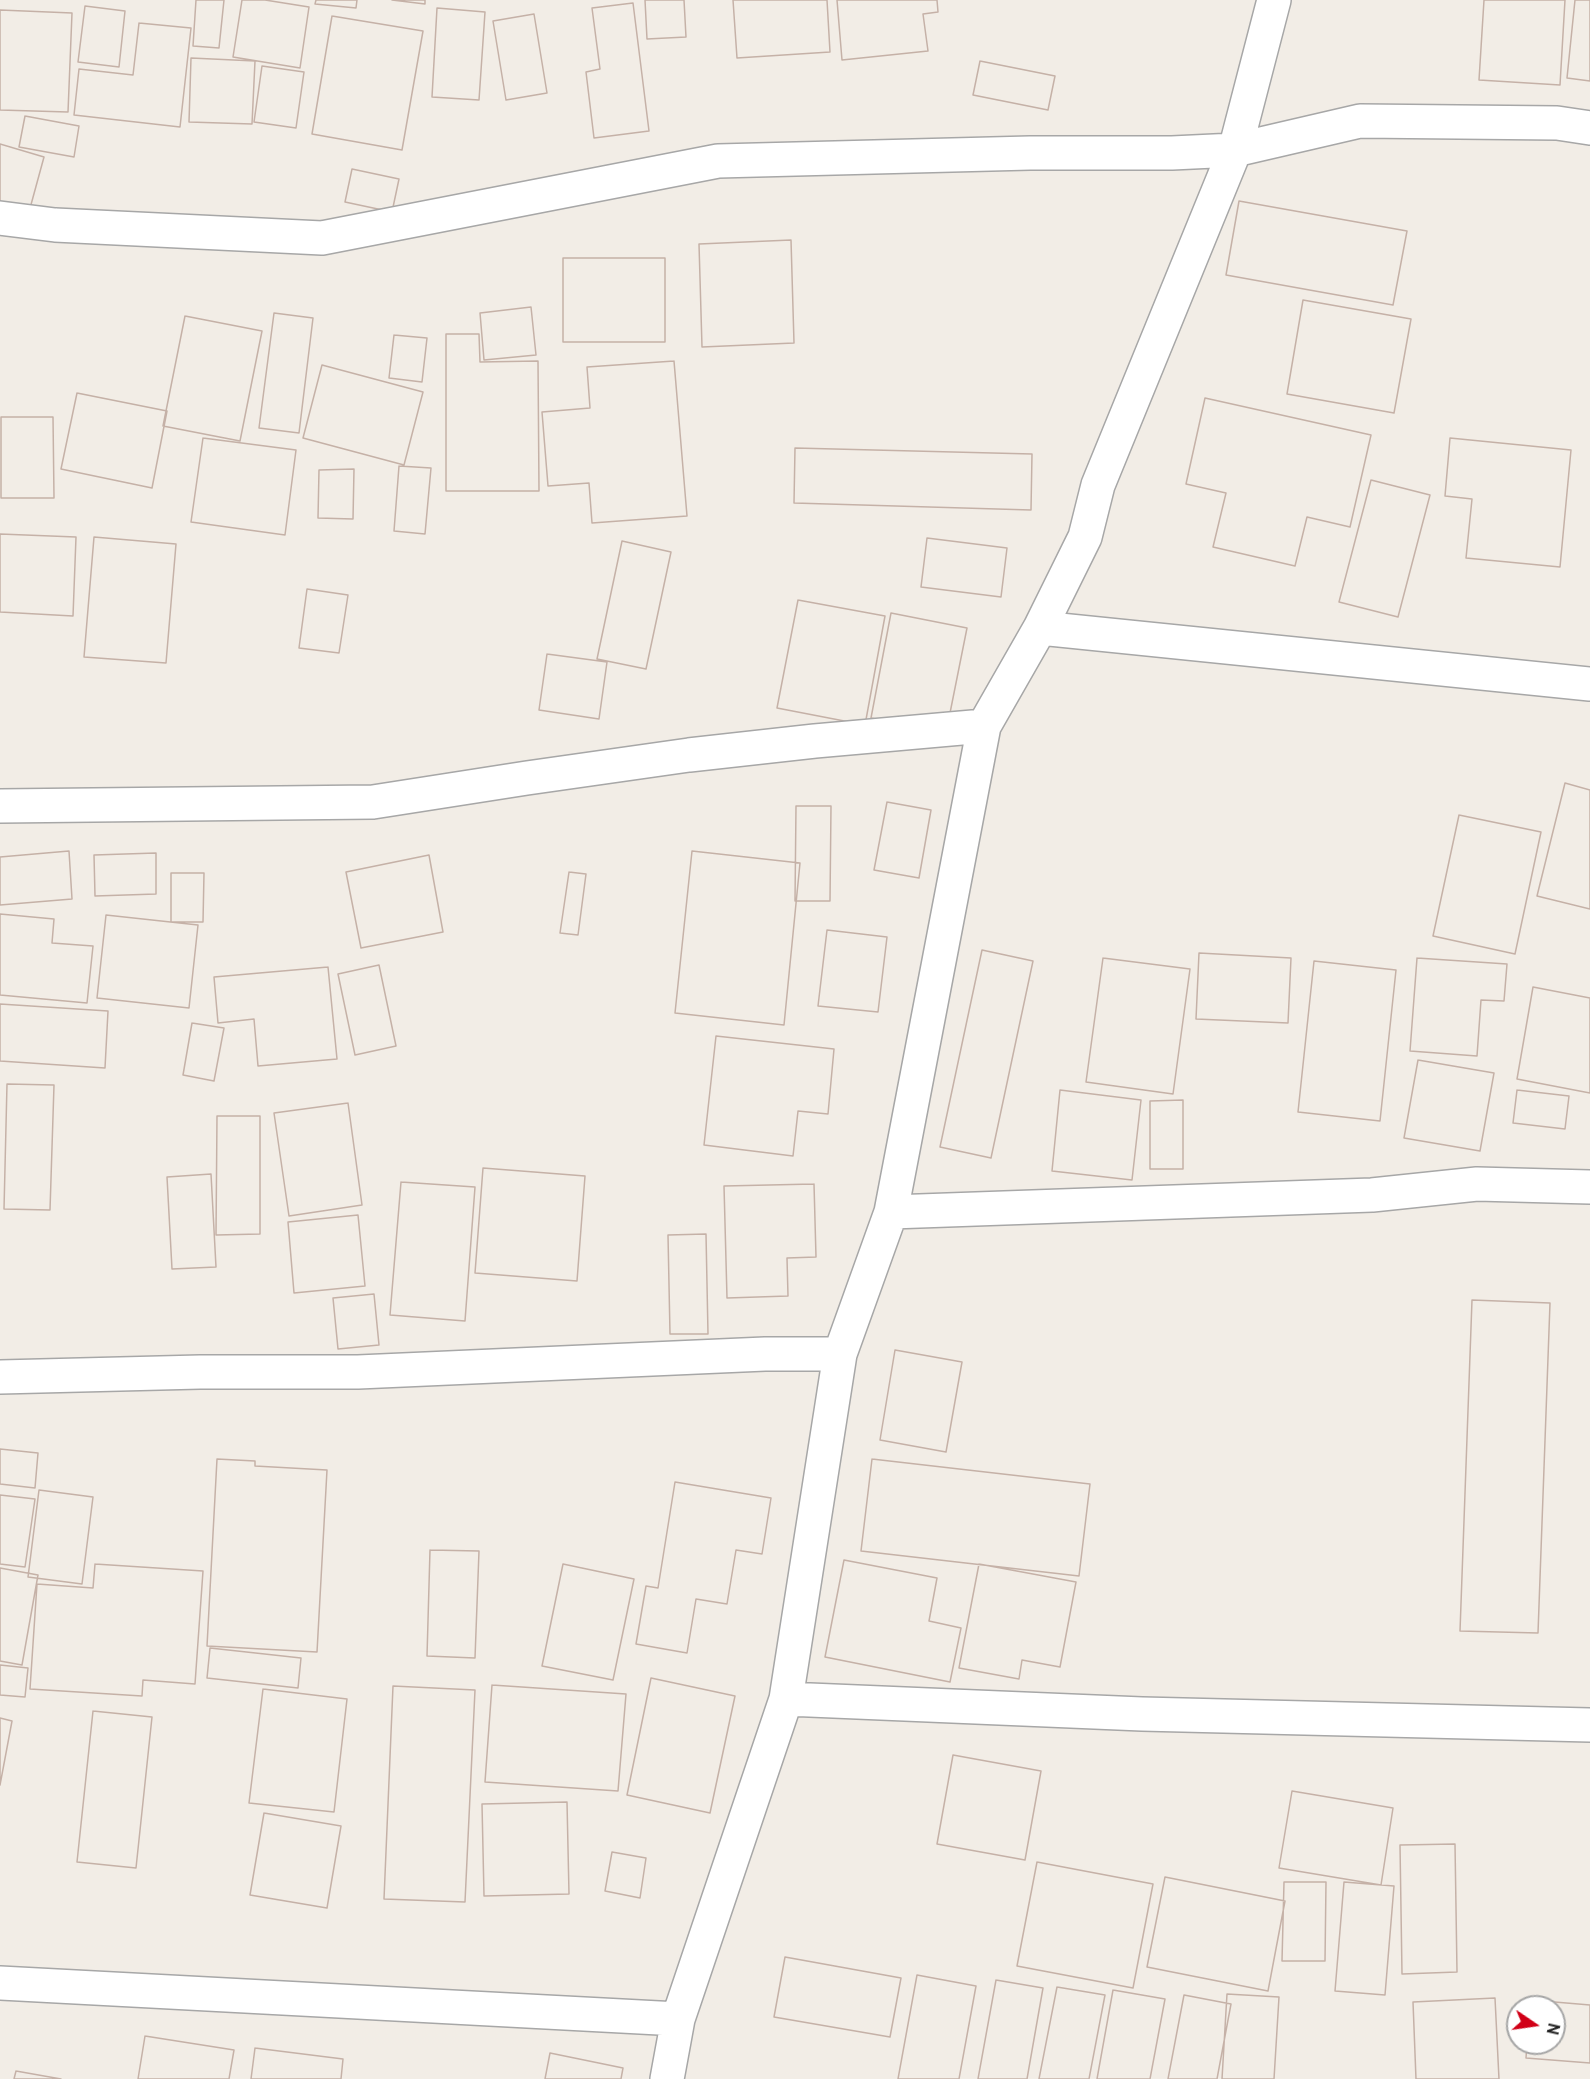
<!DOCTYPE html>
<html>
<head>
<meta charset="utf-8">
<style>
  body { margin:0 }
  #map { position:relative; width:1590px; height:2079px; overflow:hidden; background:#f2ede6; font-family:Overpass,sans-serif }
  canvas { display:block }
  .north { position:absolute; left:1506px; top:1995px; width:60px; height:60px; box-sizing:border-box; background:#fff; border:2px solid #a6a6a6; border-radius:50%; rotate:103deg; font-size:16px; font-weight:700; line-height:24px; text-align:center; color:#202020 }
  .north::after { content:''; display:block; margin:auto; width:21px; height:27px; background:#d10017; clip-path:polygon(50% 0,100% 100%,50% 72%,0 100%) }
</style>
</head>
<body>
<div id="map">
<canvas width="1590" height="2079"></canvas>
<div class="north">N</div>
</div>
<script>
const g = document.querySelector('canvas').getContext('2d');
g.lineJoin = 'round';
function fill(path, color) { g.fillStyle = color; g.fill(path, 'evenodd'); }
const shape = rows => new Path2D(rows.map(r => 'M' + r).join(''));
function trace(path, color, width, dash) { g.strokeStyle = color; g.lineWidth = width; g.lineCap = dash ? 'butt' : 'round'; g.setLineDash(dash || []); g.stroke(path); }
const building = shape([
  [196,0,224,0,219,48,193,46,196,0],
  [196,0,224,0,219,48,193,46,196,0],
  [242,0,265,0,309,7,300,68,233,57,242,0],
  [242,0,265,0,309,7,300,68,233,57,242,0],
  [316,0,357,0,356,8,315,4,316,0],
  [316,0,357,0,356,8,315,4,316,0],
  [392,0,425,0,425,4,392,0],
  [392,0,425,0,425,4,392,0],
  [645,0,684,0,686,37,647,39,645,0],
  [645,0,684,0,686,37,647,39,645,0],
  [733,0,827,0,830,52,737,58,733,0],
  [733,0,827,0,830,52,737,58,733,0],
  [837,0,937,0,938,12,923,14,928,51,842,60,837,0],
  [837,0,937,0,938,12,923,14,928,51,842,60,837,0],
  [1484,0,1565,0,1560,85,1479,80,1484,0],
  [1484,0,1565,0,1560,85,1479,80,1484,0],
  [1575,0,1590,0,1590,81,1567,78,1575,0],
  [1575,0,1590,0,1590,81,1567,78,1575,0],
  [633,3,649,131,594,138,586,72,600,69,592,8,633,3],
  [633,3,649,131,594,138,586,72,600,69,592,8,633,3],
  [85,6,125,11,119,67,78,62,85,6],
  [85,6,125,11,119,67,78,62,85,6],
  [437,8,485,12,479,100,432,97,437,8],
  [437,8,485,12,479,100,432,97,437,8],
  [0,10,72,13,68,112,0,110,0,10],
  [0,10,72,13,68,112,0,110,0,10],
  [534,14,547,93,506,100,493,21,534,14],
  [534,14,547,93,506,100,493,21,534,14],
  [332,16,423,31,402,150,312,134,332,16],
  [332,16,423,31,402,150,312,134,332,16],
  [139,23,191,28,180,127,74,115,79,69,133,75,139,23],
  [139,23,191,28,180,127,74,115,79,69,133,75,139,23],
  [191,58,255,61,252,124,189,122,191,58],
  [191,58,255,61,252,124,189,122,191,58],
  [980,61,1055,76,1048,110,973,95,980,61],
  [980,61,1055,76,1048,110,973,95,980,61],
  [262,66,304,72,296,128,254,122,262,66],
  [262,66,304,72,296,128,254,122,262,66],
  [25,116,79,126,74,157,19,147,25,116],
  [25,116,79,126,74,157,19,147,25,116],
  [0,144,44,157,26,223,0,216,0,144],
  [0,144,44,157,26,223,0,216,0,144],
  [352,169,399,179,392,212,345,202,352,169],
  [352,169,399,179,392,212,345,202,352,169],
  [1239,201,1407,231,1393,305,1226,275,1239,201],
  [1239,201,1407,231,1393,305,1226,275,1239,201],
  [791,240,794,343,702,347,699,244,791,240],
  [791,240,794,343,702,347,699,244,791,240],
  [563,258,665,258,665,342,563,342,563,258],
  [563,258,665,258,665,342,563,342,563,258],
  [1303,300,1411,319,1394,413,1287,394,1303,300],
  [1303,300,1411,319,1394,413,1287,394,1303,300],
  [531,307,536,355,484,360,480,313,531,307],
  [531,307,536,355,484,360,480,313,531,307],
  [274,313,313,318,299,433,259,428,274,313],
  [274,313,313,318,299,433,259,428,274,313],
  [185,316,262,331,240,441,163,426,185,316],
  [185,316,262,331,240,441,163,426,185,316],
  [446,334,479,334,480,362,538,361,539,491,446,491,446,334],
  [446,334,479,334,480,362,538,361,539,491,446,491,446,334],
  [394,335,427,338,422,382,389,378,394,335],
  [394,335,427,338,422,382,389,378,394,335],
  [674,361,687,516,592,523,589,483,548,486,542,412,590,408,587,367,674,361],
  [674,361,687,516,592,523,589,483,548,486,542,412,590,408,587,367,674,361],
  [322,365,423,392,404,465,303,438,322,365],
  [322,365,423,392,404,465,303,438,322,365],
  [77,393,167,411,152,488,61,469,77,393],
  [77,393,167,411,152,488,61,469,77,393],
  [1205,398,1371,435,1350,527,1307,517,1295,566,1213,547,1226,493,1186,484,1205,398],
  [1205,398,1371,435,1350,527,1307,517,1295,566,1213,547,1226,493,1186,484,1205,398],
  [1,417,53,417,54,498,1,498,1,417],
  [1,417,53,417,54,498,1,498,1,417],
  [203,438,296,450,285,535,191,522,203,438],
  [203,438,296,450,285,535,191,522,203,438],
  [1450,438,1571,450,1560,567,1466,558,1472,499,1445,496,1450,438],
  [1450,438,1571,450,1560,567,1466,558,1472,499,1445,496,1450,438],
  [795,448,1032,454,1031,510,794,503,795,448],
  [795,448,1032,454,1031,510,794,503,795,448],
  [399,466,431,468,425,534,394,531,399,466],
  [399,466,431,468,425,534,394,531,399,466],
  [354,469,353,519,318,518,319,470,354,469],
  [354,469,353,519,318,518,319,470,354,469],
  [1371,480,1430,495,1398,617,1339,602,1371,480],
  [1371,480,1430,495,1398,617,1339,602,1371,480],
  [0,534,76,537,73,616,0,612,0,534],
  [0,534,76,537,73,616,0,612,0,534],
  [94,537,176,544,166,663,84,657,94,537],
  [94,537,176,544,166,663,84,657,94,537],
  [927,538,1007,548,1001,597,921,587,927,538],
  [927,538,1007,548,1001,597,921,587,927,538],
  [622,541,671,552,646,669,597,659,622,541],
  [622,541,671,552,646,669,597,659,622,541],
  [307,589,348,595,339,653,299,648,307,589],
  [307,589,348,595,339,653,299,648,307,589],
  [798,600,885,616,865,725,777,708,798,600],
  [798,600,885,616,865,725,777,708,798,600],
  [891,613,967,628,946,733,871,718,891,613],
  [891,613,967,628,946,733,871,718,891,613],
  [547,654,607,662,599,719,539,710,547,654],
  [547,654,607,662,599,719,539,710,547,654],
  [1565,783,1590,790,1590,909,1537,896,1565,783],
  [1565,783,1590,790,1590,909,1537,896,1565,783],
  [887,802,931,810,919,878,874,870,887,802],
  [887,802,931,810,919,878,874,870,887,802],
  [796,806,831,806,830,901,795,901,796,806],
  [796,806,831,806,830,901,795,901,796,806],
  [1459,815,1541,832,1515,954,1433,936,1459,815],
  [1459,815,1541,832,1515,954,1433,936,1459,815],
  [69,851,72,899,0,905,0,857,69,851],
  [69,851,72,899,0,905,0,857,69,851],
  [692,851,800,863,784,1025,675,1013,692,851],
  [692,851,800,863,784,1025,675,1013,692,851],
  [156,853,156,894,95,896,94,855,156,853],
  [156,853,156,894,95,896,94,855,156,853],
  [429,855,443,932,361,948,346,872,429,855],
  [429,855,443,932,361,948,346,872,429,855],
  [569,872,586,874,578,935,560,933,569,872],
  [569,872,586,874,578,935,560,933,569,872],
  [171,873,204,873,203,922,171,922,171,873],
  [171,873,204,873,203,922,171,922,171,873],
  [0,914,54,919,52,943,93,946,87,1003,0,995,0,914],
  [0,914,54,919,52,943,93,946,87,1003,0,995,0,914],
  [106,915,198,925,189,1008,97,998,106,915],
  [106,915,198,925,189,1008,97,998,106,915],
  [827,930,887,937,878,1012,818,1006,827,930],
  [827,930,887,937,878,1012,818,1006,827,930],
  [982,950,1033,961,991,1158,940,1147,982,950],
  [982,950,1033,961,991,1158,940,1147,982,950],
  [1199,953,1291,958,1288,1023,1196,1019,1199,953],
  [1199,953,1291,958,1288,1023,1196,1019,1199,953],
  [1103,958,1190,969,1173,1094,1086,1082,1103,958],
  [1103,958,1190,969,1173,1094,1086,1082,1103,958],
  [1417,958,1507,964,1504,1001,1481,1000,1477,1056,1410,1051,1417,958],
  [1417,958,1507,964,1504,1001,1481,1000,1477,1056,1410,1051,1417,958],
  [1314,961,1396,970,1380,1121,1298,1112,1314,961],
  [1314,961,1396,970,1380,1121,1298,1112,1314,961],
  [379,965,396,1046,355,1055,338,974,379,965],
  [379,965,396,1046,355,1055,338,974,379,965],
  [328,967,337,1059,258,1066,254,1019,218,1023,214,977,328,967],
  [328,967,337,1059,258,1066,254,1019,218,1023,214,977,328,967],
  [1533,987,1590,998,1590,1093,1517,1079,1533,987],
  [1533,987,1590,998,1590,1093,1517,1079,1533,987],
  [0,1004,108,1011,105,1068,0,1061,0,1004],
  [0,1004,108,1011,105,1068,0,1061,0,1004],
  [192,1023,224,1028,214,1081,183,1075,192,1023],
  [192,1023,224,1028,214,1081,183,1075,192,1023],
  [716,1036,834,1049,828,1114,798,1111,793,1156,704,1145,716,1036],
  [716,1036,834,1049,828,1114,798,1111,793,1156,704,1145,716,1036],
  [1418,1060,1494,1073,1480,1151,1404,1138,1418,1060],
  [1418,1060,1494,1073,1480,1151,1404,1138,1418,1060],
  [7,1084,54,1085,50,1210,4,1209,7,1084],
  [7,1084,54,1085,50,1210,4,1209,7,1084],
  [1060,1090,1141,1100,1132,1180,1052,1171,1060,1090],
  [1060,1090,1141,1100,1132,1180,1052,1171,1060,1090],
  [1517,1090,1569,1096,1565,1129,1513,1123,1517,1090],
  [1517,1090,1569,1096,1565,1129,1513,1123,1517,1090],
  [1183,1100,1183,1169,1150,1169,1150,1101,1183,1100],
  [1183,1100,1183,1169,1150,1169,1150,1101,1183,1100],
  [348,1103,362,1205,289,1216,274,1113,348,1103],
  [348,1103,362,1205,289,1216,274,1113,348,1103],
  [217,1116,260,1116,260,1234,216,1235,217,1116],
  [217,1116,260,1116,260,1234,216,1235,217,1116],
  [483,1168,585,1176,577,1281,475,1273,483,1168],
  [483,1168,585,1176,577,1281,475,1273,483,1168],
  [211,1174,216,1267,172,1269,167,1177,211,1174],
  [211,1174,216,1267,172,1269,167,1177,211,1174],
  [401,1182,475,1187,465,1321,390,1315,401,1182],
  [401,1182,475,1187,465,1321,390,1315,401,1182],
  [814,1184,816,1257,787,1258,788,1296,727,1298,724,1186,814,1184],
  [814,1184,816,1257,787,1258,788,1296,727,1298,724,1186,814,1184],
  [358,1215,365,1286,294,1293,288,1222,358,1215],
  [358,1215,365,1286,294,1293,288,1222,358,1215],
  [706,1234,708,1334,670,1334,668,1235,706,1234],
  [706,1234,708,1334,670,1334,668,1235,706,1234],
  [374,1294,379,1345,338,1349,333,1298,374,1294],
  [374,1294,379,1345,338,1349,333,1298,374,1294],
  [1472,1300,1550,1303,1538,1633,1460,1631,1472,1300],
  [1472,1300,1550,1303,1538,1633,1460,1631,1472,1300],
  [895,1350,962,1362,946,1452,880,1440,895,1350],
  [895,1350,962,1362,946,1452,880,1440,895,1350],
  [0,1449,38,1453,35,1488,0,1484,0,1449],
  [0,1449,38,1453,35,1488,0,1484,0,1449],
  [217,1459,255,1461,255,1466,327,1470,317,1652,207,1646,217,1459],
  [217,1459,255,1461,255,1466,327,1470,317,1652,207,1646,217,1459],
  [872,1459,1090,1484,1079,1576,861,1551,872,1459],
  [872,1459,1090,1484,1079,1576,861,1551,872,1459],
  [675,1482,771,1498,762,1554,736,1550,727,1604,696,1599,687,1653,636,1644,646,1586,658,1588,675,1482],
  [675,1482,771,1498,762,1554,736,1550,727,1604,696,1599,687,1653,636,1644,646,1586,658,1588,675,1482],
  [39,1490,93,1497,82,1584,28,1577,39,1490],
  [39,1490,93,1497,82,1584,28,1577,39,1490],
  [0,1495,35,1499,25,1567,0,1564,0,1495],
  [0,1495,35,1499,25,1567,0,1564,0,1495],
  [430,1550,479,1551,475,1658,427,1656,430,1550],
  [430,1550,479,1551,475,1658,427,1656,430,1550],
  [844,1560,937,1578,929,1621,961,1628,950,1682,825,1657,844,1560],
  [844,1560,937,1578,929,1621,961,1628,950,1682,825,1657,844,1560],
  [95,1564,203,1571,195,1684,143,1680,142,1696,30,1689,37,1584,93,1588,95,1564],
  [95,1564,203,1571,195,1684,143,1680,142,1696,30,1689,37,1584,93,1588,95,1564],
  [563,1564,634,1579,613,1680,542,1666,563,1564],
  [563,1564,634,1579,613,1680,542,1666,563,1564],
  [979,1564,1076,1582,1060,1667,1022,1660,1019,1679,959,1668,979,1564],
  [979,1564,1076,1582,1060,1667,1022,1660,1019,1679,959,1668,979,1564],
  [0,1568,38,1575,22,1665,0,1661,0,1568],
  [0,1568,38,1575,22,1665,0,1661,0,1568],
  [210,1648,301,1658,298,1688,207,1678,210,1648],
  [210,1648,301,1658,298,1688,207,1678,210,1648],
  [0,1665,28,1668,25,1697,0,1695,0,1665],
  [0,1665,28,1668,25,1697,0,1695,0,1665],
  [651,1678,735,1696,710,1813,627,1795,651,1678],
  [651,1678,735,1696,710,1813,627,1795,651,1678],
  [492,1685,626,1694,618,1791,485,1782,492,1685],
  [492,1685,626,1694,618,1791,485,1782,492,1685],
  [393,1686,475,1690,465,1902,384,1899,393,1686],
  [393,1686,475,1690,465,1902,384,1899,393,1686],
  [263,1689,347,1699,334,1812,249,1803,263,1689],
  [263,1689,347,1699,334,1812,249,1803,263,1689],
  [93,1711,152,1717,136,1868,77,1862,93,1711],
  [93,1711,152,1717,136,1868,77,1862,93,1711],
  [0,1718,12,1721,0,1785,0,1718],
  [0,1718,12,1721,0,1785,0,1718],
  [953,1755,1041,1771,1025,1860,937,1844,953,1755],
  [953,1755,1041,1771,1025,1860,937,1844,953,1755],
  [1292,1791,1393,1808,1381,1885,1279,1868,1292,1791],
  [1292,1791,1393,1808,1381,1885,1279,1868,1292,1791],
  [567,1802,569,1894,484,1896,482,1804,567,1802],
  [567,1802,569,1894,484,1896,482,1804,567,1802],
  [264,1813,341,1826,327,1908,250,1895,264,1813],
  [264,1813,341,1826,327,1908,250,1895,264,1813],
  [1455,1844,1457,1972,1402,1974,1400,1845,1455,1844],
  [1455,1844,1457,1972,1402,1974,1400,1845,1455,1844],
  [612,1852,646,1858,640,1898,605,1891,612,1852],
  [612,1852,646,1858,640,1898,605,1891,612,1852],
  [1037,1862,1153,1884,1133,1988,1017,1966,1037,1862],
  [1037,1862,1153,1884,1133,1988,1017,1966,1037,1862],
  [1165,1877,1285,1901,1268,1991,1147,1967,1165,1877],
  [1165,1877,1285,1901,1268,1991,1147,1967,1165,1877],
  [1284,1882,1326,1882,1325,1961,1282,1961,1284,1882],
  [1284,1882,1326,1882,1325,1961,1282,1961,1284,1882],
  [1344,1882,1394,1886,1385,1995,1335,1991,1344,1882],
  [1344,1882,1394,1886,1385,1995,1335,1991,1344,1882],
  [785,1957,901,1978,890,2037,774,2017,785,1957],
  [785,1957,901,1978,890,2037,774,2017,785,1957],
  [917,1975,976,1986,959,2079,898,2079,917,1975],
  [917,1975,976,1986,959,2079,898,2079,917,1975],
  [996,1980,1043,1988,1027,2079,978,2079,996,1980],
  [996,1980,1043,1988,1027,2079,978,2079,996,1980],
  [1057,1987,1105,1995,1089,2079,1039,2079,1057,1987],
  [1057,1987,1105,1995,1089,2079,1039,2079,1057,1987],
  [1113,1990,1165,1999,1150,2079,1097,2079,1113,1990],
  [1113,1990,1165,1999,1150,2079,1097,2079,1113,1990],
  [1227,1994,1279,1997,1274,2079,1222,2079,1227,1994],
  [1227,1994,1279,1997,1274,2079,1222,2079,1227,1994],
  [1184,1995,1231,2004,1217,2079,1168,2079,1184,1995],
  [1184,1995,1231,2004,1217,2079,1168,2079,1184,1995],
  [1495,1998,1499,2079,1416,2079,1413,2002,1495,1998],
  [1495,1998,1499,2079,1416,2079,1413,2002,1495,1998],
  [1531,2000,1590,2005,1590,2063,1526,2058,1527,2043,1554,2043,1554,2007,1530,2007,1531,2000],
  [1531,2000,1590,2005,1590,2063,1526,2058,1527,2043,1554,2043,1554,2007,1530,2007,1531,2000],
  [145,2036,234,2050,229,2079,138,2079,145,2036],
  [145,2036,234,2050,229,2079,138,2079,145,2036],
  [255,2048,343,2059,341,2079,251,2079,255,2048],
  [255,2048,343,2059,341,2079,251,2079,255,2048],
  [550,2053,623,2068,621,2079,545,2079,550,2053],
  [550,2053,623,2068,621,2079,545,2079,550,2053],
  [16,2071,61,2079,14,2079,16,2071],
  [16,2071,61,2079,14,2079,16,2071]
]);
const street = shape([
  [0,218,55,225,322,238,718,161,1030,153,1172,153,1235,150,1360,121,1557,123,1590,128],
  [1040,628,1085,537,1098,485,1235,150,1274,0],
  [0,806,373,802,527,778,689,755,815,741,984,726,1040,628,1590,684],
  [891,1212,984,726],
  [0,1377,200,1372,358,1372,765,1354,840,1354,891,1212,1372,1195,1477,1184,1590,1187],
  [786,1699,1142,1714,1590,1725],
  [0,1983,678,2019],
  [667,2079,678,2019,786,1699,840,1354]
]);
fill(building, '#cabeb9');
trace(building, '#c5b1a7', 1.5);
trace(street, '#a7a7a7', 36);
trace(street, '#fff', 33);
</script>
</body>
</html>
